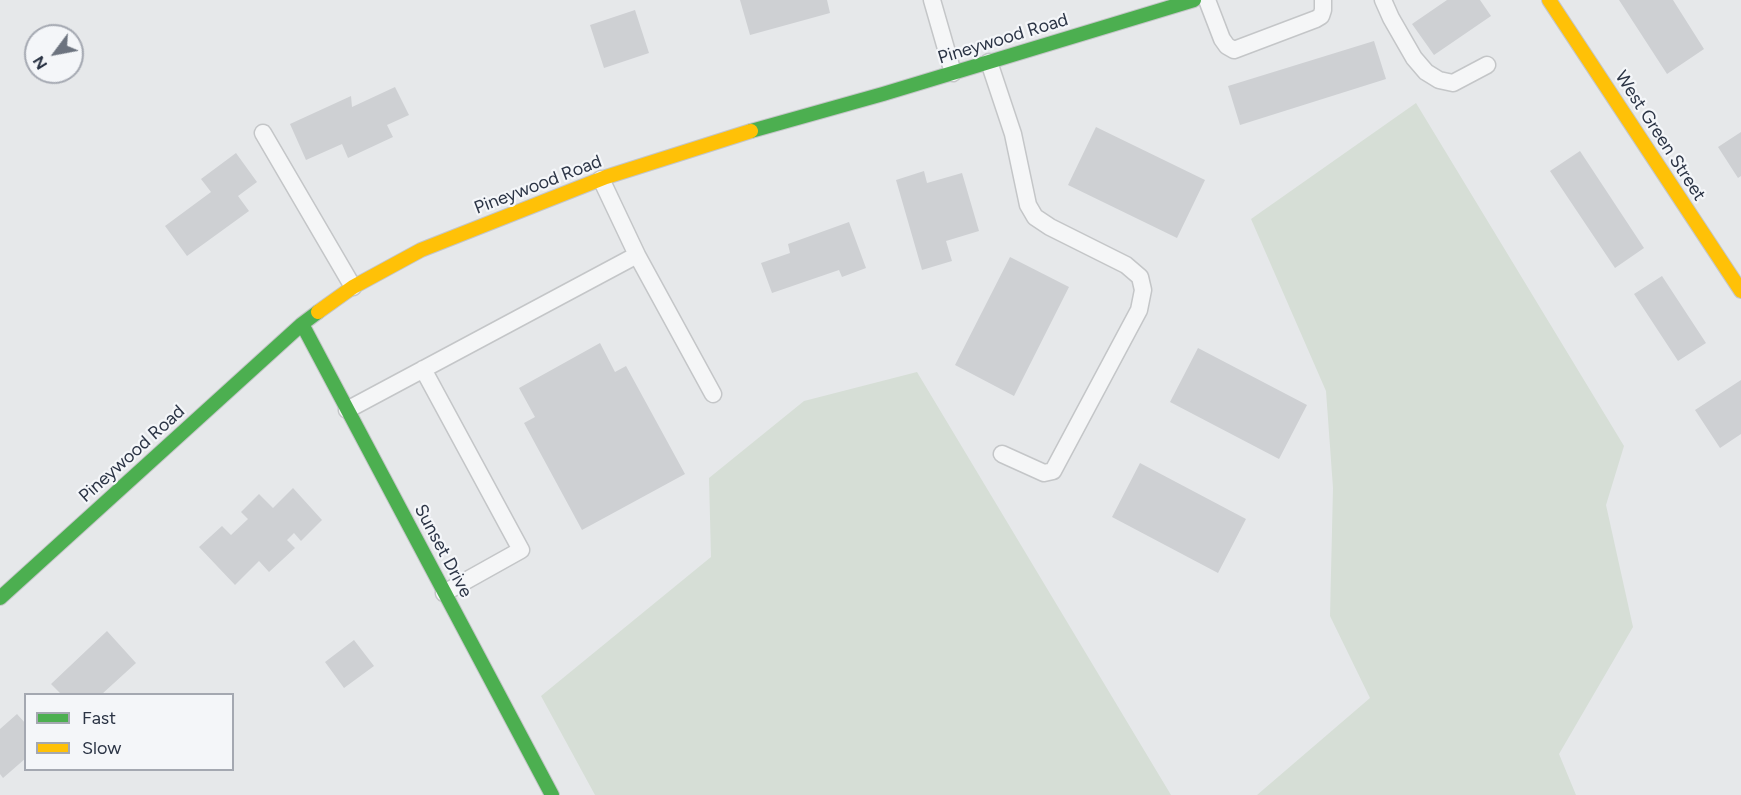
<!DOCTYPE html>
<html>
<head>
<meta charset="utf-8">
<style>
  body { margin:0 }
  #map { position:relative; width:1741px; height:795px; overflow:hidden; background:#e6e8ea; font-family:Figtree,sans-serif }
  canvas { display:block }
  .legend { position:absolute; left:24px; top:693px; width:210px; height:78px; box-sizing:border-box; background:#f4f6f9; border:2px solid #a4a8b1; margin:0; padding:8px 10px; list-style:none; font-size:18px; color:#2b3445 }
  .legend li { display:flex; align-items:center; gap:12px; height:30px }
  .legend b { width:30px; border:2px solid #a4a8b1 }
  .north { position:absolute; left:24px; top:24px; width:60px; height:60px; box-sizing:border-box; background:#f4f6f9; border:2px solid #a4a8b1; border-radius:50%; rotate:238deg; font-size:16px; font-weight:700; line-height:24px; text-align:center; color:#2b3445 }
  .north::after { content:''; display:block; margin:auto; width:21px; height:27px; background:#6c737f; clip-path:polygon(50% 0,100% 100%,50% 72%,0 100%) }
</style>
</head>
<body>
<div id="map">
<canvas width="1741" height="795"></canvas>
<ul class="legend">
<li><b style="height:8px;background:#4caf50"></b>Fast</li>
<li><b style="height:8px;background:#ffc107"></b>Slow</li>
</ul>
<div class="north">N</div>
</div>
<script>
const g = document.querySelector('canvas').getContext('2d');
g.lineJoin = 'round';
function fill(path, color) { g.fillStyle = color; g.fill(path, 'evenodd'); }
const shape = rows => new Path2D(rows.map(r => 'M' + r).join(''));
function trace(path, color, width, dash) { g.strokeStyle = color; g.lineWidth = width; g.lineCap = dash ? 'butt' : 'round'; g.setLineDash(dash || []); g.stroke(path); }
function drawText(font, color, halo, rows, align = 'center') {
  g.font = font + ' Figtree,sans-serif'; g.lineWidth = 4.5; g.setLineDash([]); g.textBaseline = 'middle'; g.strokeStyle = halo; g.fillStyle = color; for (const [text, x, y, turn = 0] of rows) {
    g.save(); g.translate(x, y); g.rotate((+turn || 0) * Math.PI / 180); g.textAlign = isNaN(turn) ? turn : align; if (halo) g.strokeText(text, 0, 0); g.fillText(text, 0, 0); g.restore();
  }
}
const green = shape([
  [1416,103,1624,446,1606,505,1633,627,1559,754,1576,795,1257,795,1370,698,1330,616,1333,488,1326,391,1251,219],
  [917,372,1171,795,595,795,541,696,711,557,709,478,804,401]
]);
const building = shape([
  [740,0,827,0,830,13,750,35],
  [1447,0,1480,0,1491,16,1434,55,1412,24],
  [1619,0,1673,0,1704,49,1667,74],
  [635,10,649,53,604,68,590,25],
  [1374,41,1386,79,1240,125,1228,86],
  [395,87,409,115,387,125,393,137,348,158,342,144,306,160,290,124,351,96,352,107],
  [1096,127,1205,180,1177,238,1068,185],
  [1741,132,1741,176,1738,178,1718,147],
  [1580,151,1644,248,1615,268,1550,171],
  [236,153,257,182,238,196,249,211,187,256,165,226,211,192,201,179],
  [924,171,927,183,962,173,979,231,946,241,952,261,922,270,896,180],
  [849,222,866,268,842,277,839,270,772,293,761,263,790,253,788,244],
  [1010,257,1069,287,1014,396,955,365],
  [1662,276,1706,343,1678,361,1634,294],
  [600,343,615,372,626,366,685,474,582,530,524,423,535,417,519,388],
  [1198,348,1307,405,1279,459,1170,402],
  [1741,380,1741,434,1720,448,1695,410],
  [1140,463,1246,519,1218,573,1112,517],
  [293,488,322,520,301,541,294,533,287,540,295,548,269,572,259,561,235,585,199,547,222,526,231,535,248,519,241,512,259,494,273,508],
  [107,631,136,663,102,694,61,694,51,684],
  [354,640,374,666,344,688,325,662],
  [17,714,26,724,26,758,3,778,0,774,0,729]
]);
const lane = shape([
  [932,0,953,73],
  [1207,0,1222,39,1227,46,1234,50,1316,19,1321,16,1323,10,1323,0],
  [1383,0,1391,18,1414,58,1426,72,1439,80,1453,83,1487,65],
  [989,62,1013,134,1028,205,1035,217,1050,227,1126,265,1140,277,1143,290,1139,310,1053,471,1044,473,1002,454],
  [263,133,353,287],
  [637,255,713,394],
  [423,369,521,550,444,593],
  [347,410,637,255,601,179]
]);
const fast = shape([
  [751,131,883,94,1194,0],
  [302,324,552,795],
  [0,598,302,324,318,312]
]);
const slow = shape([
  [1549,0,1741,291],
  [318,312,353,287,421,250,606,177,751,131]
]);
const streetNames = [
  ["Pineywood Road",1003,39,-17],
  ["West Green Street",1660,136,57],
  ["Pineywood Road",538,185,-21],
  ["Pineywood Road",132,454,-42],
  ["Sunset Drive",443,551,62]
];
fill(green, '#d6ded6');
fill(building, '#ced0d3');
trace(lane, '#c4c6c8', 19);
trace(fast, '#c4c6c8', 16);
trace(slow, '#c4c6c8', 16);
trace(lane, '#f5f6f7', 16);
trace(fast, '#4caf50', 14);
trace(slow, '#ffc107', 14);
drawText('18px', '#2b3445', '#f4f6f9', streetNames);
</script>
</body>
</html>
